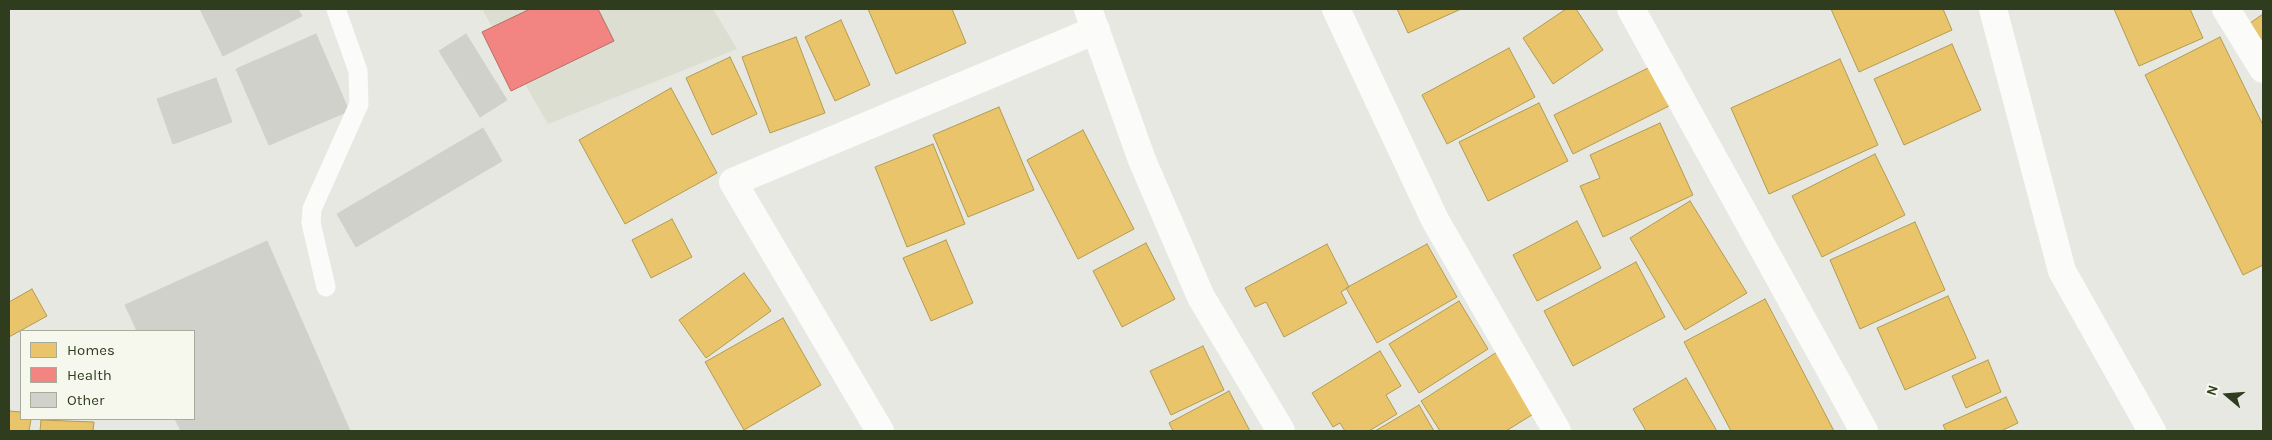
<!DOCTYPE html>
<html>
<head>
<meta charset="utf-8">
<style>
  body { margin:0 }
  #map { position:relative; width:2272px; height:440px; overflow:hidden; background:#e7e8e1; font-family:Karla,sans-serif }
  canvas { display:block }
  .frame { position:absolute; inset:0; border:10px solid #2f3c1e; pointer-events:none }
  .legend { position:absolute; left:20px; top:330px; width:175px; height:90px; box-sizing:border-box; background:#f6f8ee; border:1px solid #a6ad9b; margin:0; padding:6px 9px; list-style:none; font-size:15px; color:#2f3c1e }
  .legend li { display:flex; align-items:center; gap:10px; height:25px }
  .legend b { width:25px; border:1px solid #a6ad9b }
  .north { position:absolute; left:2202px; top:370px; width:50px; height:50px; -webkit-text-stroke:4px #f6f8ee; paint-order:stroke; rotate:288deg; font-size:14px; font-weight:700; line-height:20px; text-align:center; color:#2f3c1e }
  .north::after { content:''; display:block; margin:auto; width:18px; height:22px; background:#2f3c1e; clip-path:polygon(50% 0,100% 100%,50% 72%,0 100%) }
</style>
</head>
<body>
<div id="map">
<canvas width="2272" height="440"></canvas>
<div class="frame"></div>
<ul class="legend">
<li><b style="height:14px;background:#e9c46a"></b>Homes</li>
<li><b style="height:14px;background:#f28482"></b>Health</li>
<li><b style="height:14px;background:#cfd1ca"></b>Other</li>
</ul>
<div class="north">N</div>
</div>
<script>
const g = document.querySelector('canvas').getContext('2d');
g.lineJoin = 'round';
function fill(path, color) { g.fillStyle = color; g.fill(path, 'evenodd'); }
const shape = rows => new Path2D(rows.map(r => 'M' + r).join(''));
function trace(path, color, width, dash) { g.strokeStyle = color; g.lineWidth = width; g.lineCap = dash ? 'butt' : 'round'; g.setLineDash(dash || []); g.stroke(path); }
const built = shape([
  [482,9,713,9,737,49,548,124]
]);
const homes = shape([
  [868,9,952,9,966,43,896,74,868,9],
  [1397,9,1461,9,1408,33,1397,9],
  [1566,9,1576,9,1603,50,1553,84,1523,38,1566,9],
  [1831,9,1943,9,1952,30,1859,72,1831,9],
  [2114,9,2190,9,2203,38,2139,66,2114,9],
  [2263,14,2263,44,2250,23,2263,14],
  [841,20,870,85,835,101,805,37,841,20],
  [796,37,825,113,770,133,742,57,796,37],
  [2220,37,2263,125,2263,265,2243,275,2145,75,2220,37],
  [1952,44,1981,110,1904,145,1874,79,1952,44],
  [1509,48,1535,97,1447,144,1422,95,1509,48],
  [730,57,757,114,712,135,686,78,730,57],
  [1840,59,1878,145,1769,194,1731,108,1840,59],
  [1650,67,1669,106,1573,154,1554,115,1650,67],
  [671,88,717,173,625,224,579,140,671,88],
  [1539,103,1568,161,1488,201,1459,142,1539,103],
  [999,107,1034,190,968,217,933,135,999,107],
  [1660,123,1693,195,1603,237,1580,186,1600,178,1590,155,1660,123],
  [1083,130,1134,229,1078,259,1027,160,1083,130],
  [933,144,965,224,907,247,875,167,933,144],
  [1875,154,1905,215,1822,257,1792,196,1875,154],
  [1690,201,1747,293,1685,330,1630,238,1690,201],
  [672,219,692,257,651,278,632,240,672,219],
  [1577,221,1601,268,1537,301,1513,255,1577,221],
  [1915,222,1945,290,1860,329,1830,260,1915,222],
  [946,240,973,303,931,321,903,258,946,240],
  [1146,243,1175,299,1122,327,1093,271,1146,243],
  [1327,244,1349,287,1341,292,1347,303,1284,337,1266,302,1255,307,1245,288,1327,244],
  [1427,244,1457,297,1377,343,1346,288,1427,244],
  [1636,262,1665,317,1573,366,1544,311,1636,262],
  [744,273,771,311,706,358,679,320,744,273],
  [32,289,47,316,9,337,9,302,32,289],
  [1948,296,1976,358,1905,390,1877,328,1948,296],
  [1765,299,1834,431,1731,431,1684,342,1765,299],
  [1459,301,1488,349,1419,393,1389,344,1459,301],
  [783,318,821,385,744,430,705,362,783,318],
  [1203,346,1224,390,1171,415,1150,371,1203,346],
  [1380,351,1401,386,1386,395,1397,414,1369,431,1345,431,1340,423,1333,427,1312,393,1380,351],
  [1497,352,1535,413,1506,431,1440,431,1421,401,1497,352],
  [1988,360,2001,392,1966,408,1952,376,1988,360],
  [1686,378,1717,431,1646,431,1633,409,1686,378],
  [1229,391,1250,431,1173,431,1169,423,1229,391],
  [2006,397,2018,423,2001,431,1946,431,1943,425,2006,397],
  [1419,405,1434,431,1375,431,1419,405],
  [9,411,21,412,21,419,31,419,29,431,9,431,9,411],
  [41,420,94,422,93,431,40,431,41,420]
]);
const health = shape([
  [530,9,598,9,614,41,511,91,482,32,530,9]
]);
const building = shape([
  [200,9,298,9,302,16,223,56,200,9],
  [316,34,349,111,269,145,236,69,316,34],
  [466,34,507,100,480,117,439,51,466,34],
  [216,78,232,122,173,144,157,99,216,78],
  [483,128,502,161,356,247,337,214,483,128],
  [267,241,350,431,181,431,175,419,194,419,194,331,137,331,125,305,267,241]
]);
const service = shape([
  [326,287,311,223,312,209,359,104,358,71,336,9]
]);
const minor = shape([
  [1088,9,1142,160,1201,297,1281,431],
  [1336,9,1435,220,1557,431],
  [1631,9,1864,431],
  [1993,9,2062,271,2152,431],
  [2226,9,2263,69],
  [880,431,733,182,1096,30]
]);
fill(built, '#dbded1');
fill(homes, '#e9c46a');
trace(homes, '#b19b53', 1);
fill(health, '#f28482');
trace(health, '#b86e64', 1);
fill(building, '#cfd1ca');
trace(building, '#cfd1ca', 1);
trace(service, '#fbfcfa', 19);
trace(minor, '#fbfcfa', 28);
</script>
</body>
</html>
